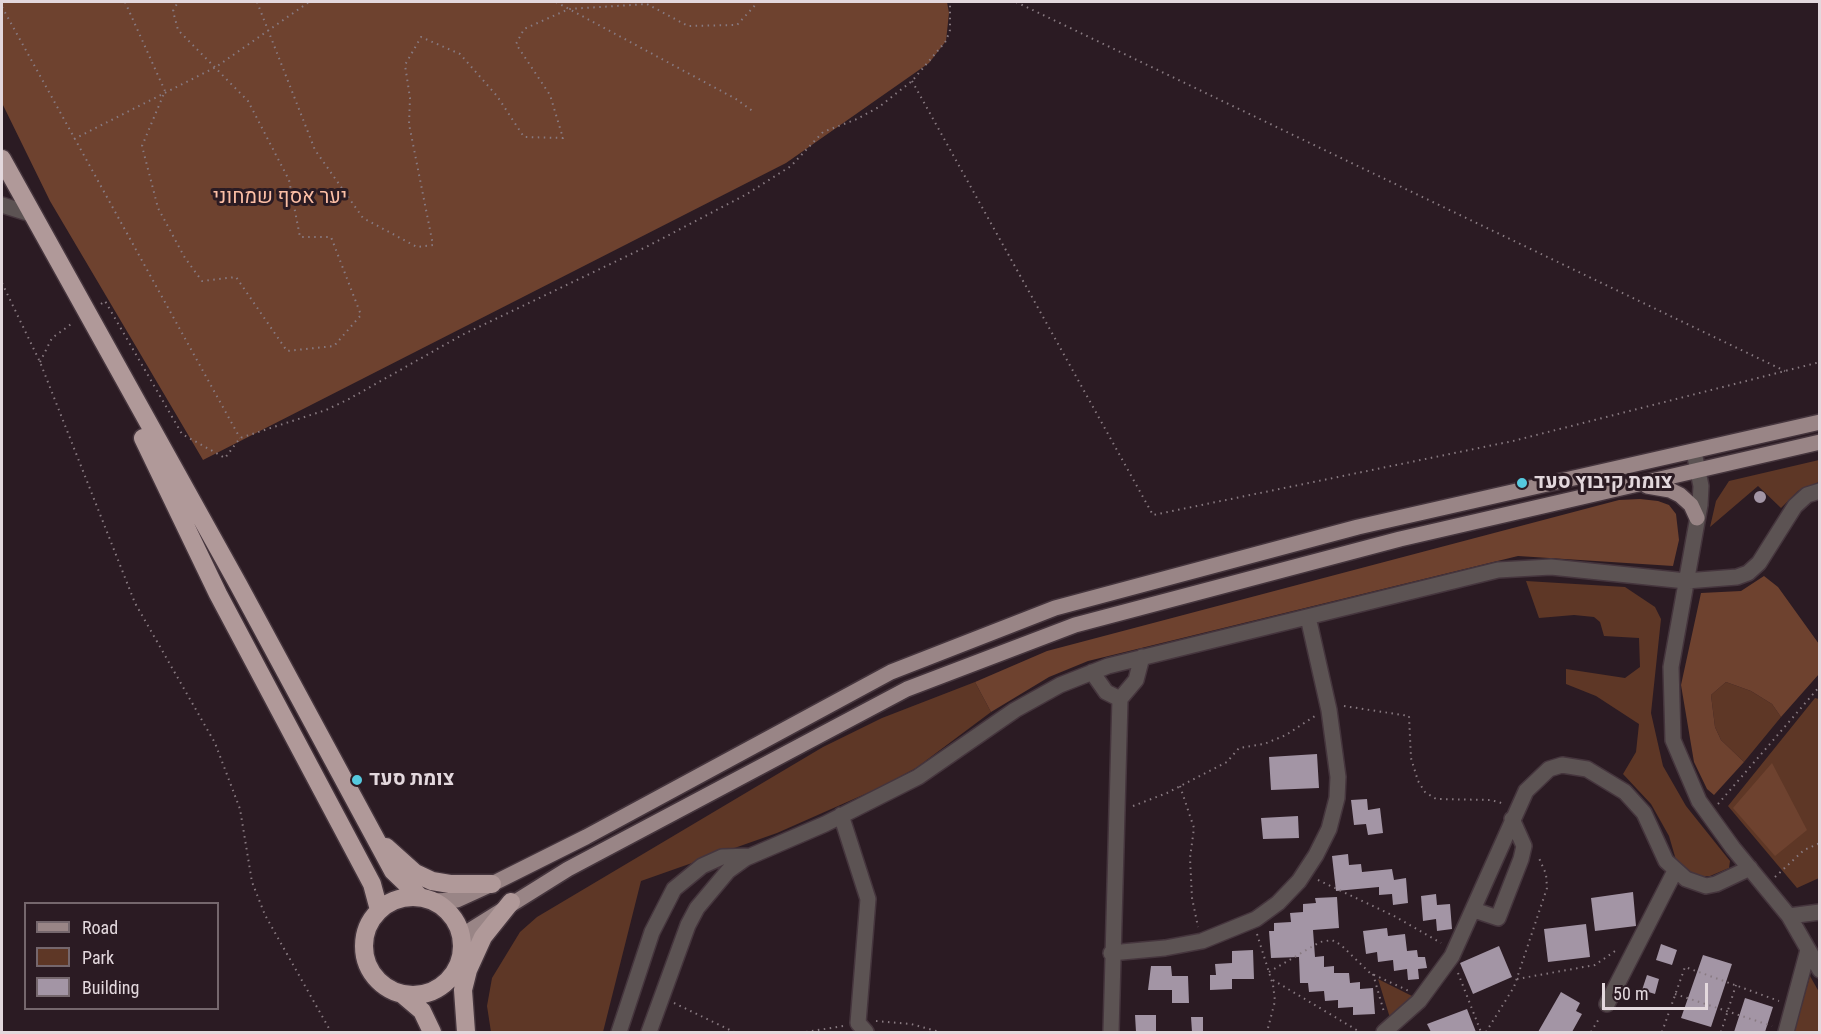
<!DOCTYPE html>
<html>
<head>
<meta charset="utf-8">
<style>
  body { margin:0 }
  #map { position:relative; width:1821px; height:1034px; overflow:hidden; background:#2b1b23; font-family:"Roboto Condensed",sans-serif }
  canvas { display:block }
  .frame { position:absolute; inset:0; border:3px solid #e3d8dd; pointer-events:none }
  .legend { position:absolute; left:24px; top:902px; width:195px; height:108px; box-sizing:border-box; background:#2b1b23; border:2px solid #75676d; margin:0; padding:8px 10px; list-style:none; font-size:18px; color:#e3d8dd }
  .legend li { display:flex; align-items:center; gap:12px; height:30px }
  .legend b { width:30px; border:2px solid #75676d }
  .scale { position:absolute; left:1602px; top:983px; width:106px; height:27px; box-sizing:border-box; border:3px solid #e3d8dd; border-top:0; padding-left:8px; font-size:18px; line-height:21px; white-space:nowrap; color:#e3d8dd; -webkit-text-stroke:4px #2b1b23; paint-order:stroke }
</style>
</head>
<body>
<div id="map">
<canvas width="1821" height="1034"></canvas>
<div class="frame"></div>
<ul class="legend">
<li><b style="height:8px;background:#998586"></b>Road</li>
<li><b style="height:16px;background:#5e3726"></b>Park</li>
<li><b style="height:16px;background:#a395a5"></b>Building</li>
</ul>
<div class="scale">50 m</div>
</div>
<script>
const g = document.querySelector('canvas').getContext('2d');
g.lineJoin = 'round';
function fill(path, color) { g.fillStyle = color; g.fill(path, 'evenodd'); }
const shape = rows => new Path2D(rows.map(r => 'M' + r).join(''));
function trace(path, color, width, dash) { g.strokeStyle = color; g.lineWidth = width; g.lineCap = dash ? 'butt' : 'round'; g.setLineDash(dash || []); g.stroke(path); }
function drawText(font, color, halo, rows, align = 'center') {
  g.font = font + ' "Roboto Condensed",Heebo,sans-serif'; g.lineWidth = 6; g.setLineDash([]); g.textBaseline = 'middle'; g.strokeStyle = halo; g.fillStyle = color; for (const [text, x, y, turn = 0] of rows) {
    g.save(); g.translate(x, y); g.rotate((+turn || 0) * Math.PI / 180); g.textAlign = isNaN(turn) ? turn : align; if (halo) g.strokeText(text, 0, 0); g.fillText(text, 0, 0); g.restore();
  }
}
const green = shape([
  [1819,460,1819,482,1798,491,1781,508,1758,486,1710,527,1716,501,1729,481],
  [1526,581,1625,587,1655,607,1661,619,1651,713,1663,766,1686,806,1730,861,1729,868,1710,876,1692,877,1676,860,1669,836,1651,804,1623,774,1636,752,1639,724,1596,696,1566,684,1566,669,1625,678,1640,667,1639,638,1604,636,1600,622,1594,617,1574,615,1539,618],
  [975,682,991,712,916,768,881,787,777,833,641,881,603,1032,491,1032,487,1006,492,978,520,932,537,917,823,747,882,718],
  [1726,682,1751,691,1772,704,1781,717,1744,762,1721,740,1715,727,1711,695],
  [1815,698,1819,699,1819,878,1797,888,1728,806],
  [1810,976,1819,992,1819,1032,1794,1032],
  [1378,979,1412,996,1390,1018]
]);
const forest = shape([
  [2,2,947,2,949,13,946,41,929,63,786,163,203,460,50,201,2,103],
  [1640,499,1658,501,1669,505,1676,514,1679,540,1673,566,1518,556,1088,661,1049,677,991,712,975,682,1047,651,1619,500],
  [1764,576,1778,587,1819,644,1819,674,1781,717,1772,704,1751,691,1726,682,1711,695,1715,727,1721,740,1744,762,1714,795,1707,789,1694,762,1681,685,1701,593,1741,591],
  [1772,763,1807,830,1775,856,1733,808]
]);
const building = shape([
  '1754 497a6 6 0 1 1 12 0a6 6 0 1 1-12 0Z',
  [1317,754,1319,788,1271,790,1269,757],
  [1367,799,1368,810,1380,808,1383,833,1368,835,1366,824,1354,825,1351,800],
  [1298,816,1299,838,1263,839,1261,818],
  [1348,854,1349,865,1361,864,1362,872,1392,869,1394,880,1406,878,1408,903,1393,905,1392,894,1379,895,1379,887,1336,891,1332,856],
  [1633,892,1636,926,1595,931,1591,898],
  [1436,894,1437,905,1450,904,1452,929,1437,931,1436,919,1423,921,1421,896],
  [1337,897,1339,928,1313,930,1315,957,1324,956,1324,967,1334,966,1334,973,1349,973,1350,983,1360,982,1360,989,1373,988,1375,1014,1353,1015,1353,1007,1338,1008,1338,1000,1325,1001,1324,991,1309,992,1308,983,1300,983,1299,957,1271,958,1269,931,1274,931,1274,923,1291,922,1290,913,1303,912,1303,904,1316,903,1315,898],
  [1586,924,1590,957,1548,962,1544,929],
  [1387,928,1388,936,1405,934,1407,951,1417,950,1418,957,1425,957,1427,968,1418,969,1419,979,1408,980,1407,969,1394,971,1393,960,1378,962,1377,952,1366,954,1363,931],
  [1661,944,1677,950,1672,965,1656,960],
  [1499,946,1512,977,1473,994,1460,963],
  [1253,950,1254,979,1232,979,1232,989,1210,990,1210,975,1216,975,1215,964,1232,963,1232,951],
  [1703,955,1732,964,1711,1027,1681,1018],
  [1151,966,1171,966,1172,976,1188,976,1189,1003,1172,1003,1172,990,1148,990],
  [1647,975,1659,979,1655,994,1642,990],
  [1561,992,1580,1003,1576,1011,1582,1014,1572,1032,1538,1032],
  [1745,998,1773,1007,1765,1032,1734,1032],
  [1467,1009,1476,1032,1431,1032,1427,1024],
  [1135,1015,1156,1015,1156,1032,1136,1032],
  [1191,1017,1203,1017,1203,1032,1192,1032]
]);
const path = shape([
  [125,2,165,91,142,146,158,208,185,258,202,281,236,277,287,351,334,346,361,315,331,237,300,237,289,180,248,101,178,30,173,11,178,2],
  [257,2,315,150,363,218,417,247,433,245,409,124,410,98,405,65,421,37,460,54,497,96,524,137,563,138,550,95,516,44,524,29,569,9,647,4,688,26,737,25,758,2],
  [556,2,736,99,754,112],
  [1016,2,1785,371],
  [2,7,240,438],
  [912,81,1153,515,1513,441,1820,362],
  [74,139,216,67,309,2],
  [2,283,40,362,135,603,215,743,240,809,252,882,265,915,331,1032],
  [101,304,105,301,182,434,225,458,240,438,326,410,349,399,462,335,648,246,747,194,791,166,823,132,857,119,879,107,912,81,946,41,950,30,950,2],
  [40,362,52,338,74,322],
  [1344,706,1409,716,1411,758,1418,781,1425,792,1436,799,1491,800,1505,804],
  [1180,786,1194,828,1190,858,1192,898,1198,927],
  [1718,804,1820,686],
  [1133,806,1167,793,1227,762,1239,748,1264,744,1286,735,1315,716],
  [1775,877,1804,850,1820,843],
  [1318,880,1394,916,1441,943],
  [1257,934,1273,985,1275,1001,1267,1032],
  [1269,972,1320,942,1332,940,1341,945,1370,973,1409,991],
  [1458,973,1481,1032],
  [1373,974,1384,1012],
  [1517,979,1595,965,1618,949],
  [1273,980,1360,1032],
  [1675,994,1772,1026],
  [674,1003,734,1032],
  [876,1021,911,1024,940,1032],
  [806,1032,843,1026],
  [1486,1032,1514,987,1547,888,1546,874,1538,856],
  [1591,1032,1600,1017],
  [1662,1032,1685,967,1779,1001],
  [1721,1032,1736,985]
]);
const minor = shape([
  [2,205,31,214],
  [1694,452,1701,486,1700,505,1671,667,1673,740,1699,801,1733,848,1789,916,1820,970],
  [1092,672,1106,692,1120,699,1136,680,1142,657],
  [841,815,868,899,858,1023,866,1032],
  [1474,910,1498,918,1521,859,1524,846,1512,819],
  [1789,916,1820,912],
  [1111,953,1165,948,1202,941,1256,919,1278,903,1299,881,1316,855,1329,829,1337,798,1338,777,1329,710,1308,617],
  [1607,1004,1675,871],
  [619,1032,652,932,674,889,702,866,722,857,751,856],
  [649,1032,688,925,697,908,728,871,746,858,825,824,918,777,1015,710,1060,685,1108,666,1498,570,1551,567,1686,581,1737,577,1748,573,1759,563,1795,506,1807,495,1820,491],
  [1111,1032,1120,699],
  [1384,1032,1419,1001,1452,956,1526,791,1549,769,1562,765,1587,769,1625,792,1644,813,1666,861,1686,879,1706,886,1716,884,1750,868],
  [1786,1032,1808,950]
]);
const major = shape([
  [1647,486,1670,490,1680,495,1691,505,1697,518],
  [432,901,457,900,492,884,586,837,891,672,1055,608,1358,527,1820,422],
  [462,944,472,929,568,869,907,689,1075,625,1400,539,1820,442]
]);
const highway = shape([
  [2,159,238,584,393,871,420,897],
  [143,438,218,594,372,884,379,910],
  [386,847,415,873,432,881,450,884,492,884],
  '364 946a49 49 0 1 1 98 0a49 49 0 1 1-98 0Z',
  [402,994,422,1011,432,1032],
  [466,1032,463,990,468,970,483,937,511,902]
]);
const markers = [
  [1522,483,6,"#55cadf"],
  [357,780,6,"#55cadf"]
];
const parkNames = [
  ["יער אסף שמחוני",280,198]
];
const poiNames = [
  ["צומת קיבוץ סעד",1534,483],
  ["צומת סעד",369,780]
];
fill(green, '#5e3726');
fill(forest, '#6e422f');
fill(building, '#a395a5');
trace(minor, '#45353d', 18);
trace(major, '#45353d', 18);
trace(highway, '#45353d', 21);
trace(path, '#887a81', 2, [1.5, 4.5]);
trace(minor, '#5c5353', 15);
trace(major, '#998586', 15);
trace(highway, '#b09999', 18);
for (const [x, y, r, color] of markers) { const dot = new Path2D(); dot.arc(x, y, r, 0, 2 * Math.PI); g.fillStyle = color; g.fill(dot); trace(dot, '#2b1b23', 2); }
drawText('20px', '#fbbea5', '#2b1b23', parkNames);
drawText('bold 20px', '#e3d8dd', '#2b1b23', poiNames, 'left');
</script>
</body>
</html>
